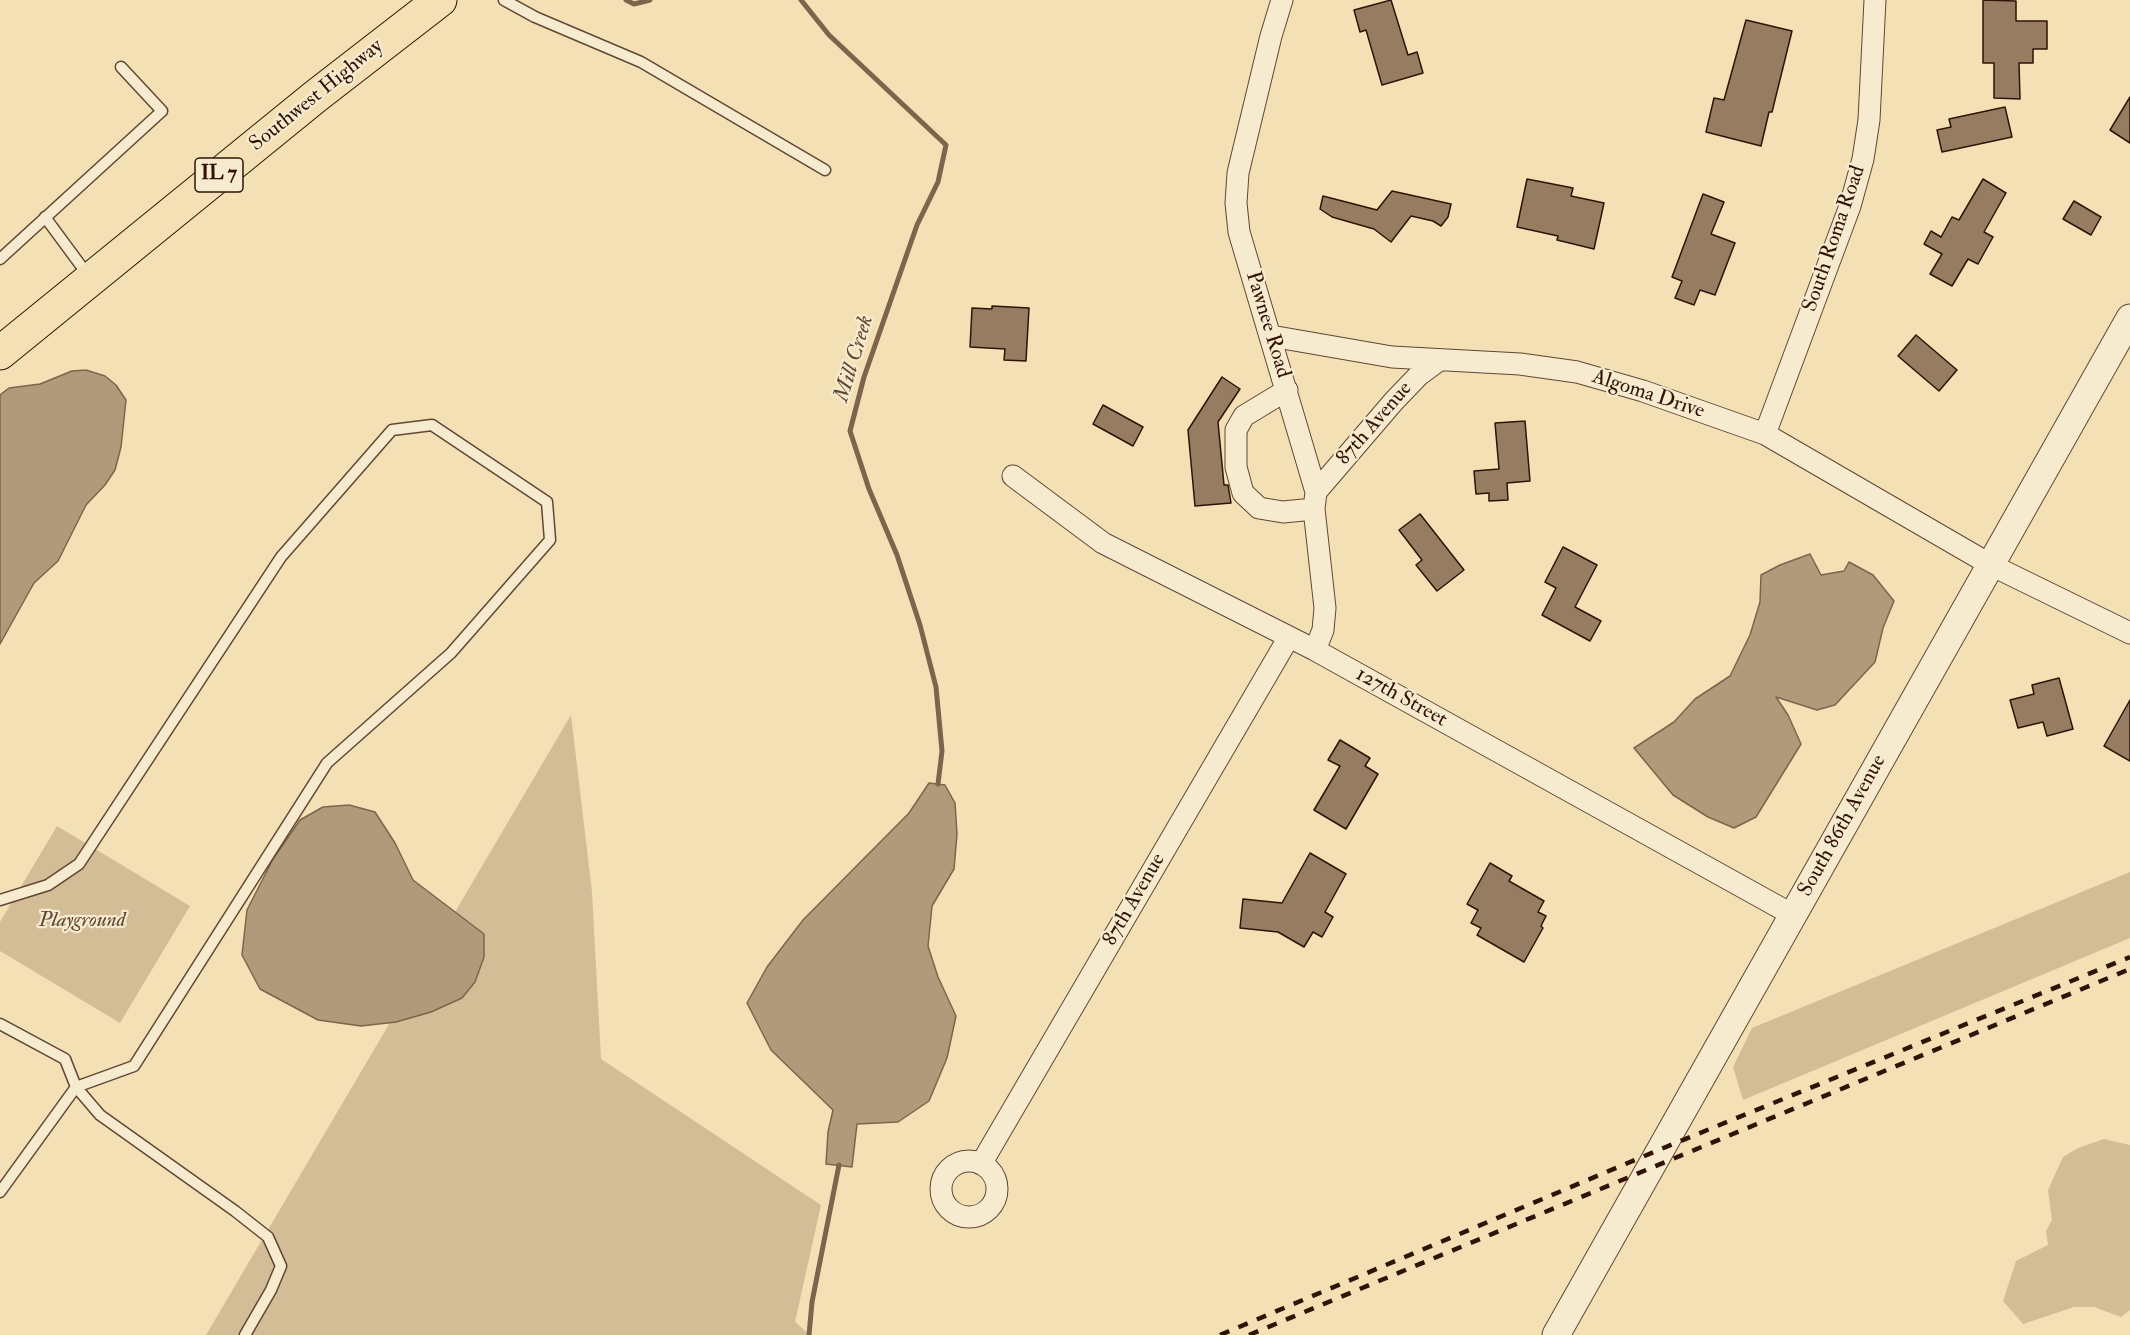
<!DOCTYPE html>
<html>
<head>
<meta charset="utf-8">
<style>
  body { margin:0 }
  canvas { display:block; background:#f3e0b5 }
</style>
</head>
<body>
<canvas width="2130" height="1335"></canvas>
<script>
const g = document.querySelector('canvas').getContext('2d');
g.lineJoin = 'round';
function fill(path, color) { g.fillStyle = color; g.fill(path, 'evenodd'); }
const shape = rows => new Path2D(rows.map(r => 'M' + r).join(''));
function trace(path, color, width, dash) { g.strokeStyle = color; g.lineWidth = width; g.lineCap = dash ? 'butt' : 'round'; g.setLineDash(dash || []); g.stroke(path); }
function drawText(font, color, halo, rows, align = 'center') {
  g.font = font + ' "IM FELL Double Pica",serif'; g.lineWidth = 4.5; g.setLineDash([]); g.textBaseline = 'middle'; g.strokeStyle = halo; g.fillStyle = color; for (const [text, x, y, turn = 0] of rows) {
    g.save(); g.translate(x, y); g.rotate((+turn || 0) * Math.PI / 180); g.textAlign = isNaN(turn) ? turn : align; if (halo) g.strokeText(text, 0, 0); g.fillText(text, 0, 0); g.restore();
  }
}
const green = shape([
  [571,715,592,892,601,1059,821,1205,795,1322,810,1335,206,1335],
  [57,826,190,906,120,1023,0,951,0,922],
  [2130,872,2130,938,1743,1100,1733,1067,1752,1028],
  [2104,1139,2130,1145,2130,1310,2121,1317,2094,1307,2074,1307,2023,1324,2003,1301,2016,1261,2048,1245,2046,1231,2052,1220,2048,1190,2063,1157,2078,1148]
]);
const water = shape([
  [86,370,105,376,116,385,126,400,121,447,115,470,105,485,86,505,58,561,34,583,0,644,0,395,9,388,40,384,72,371,86,370],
  [1810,554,1821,575,1844,571,1849,562,1873,575,1894,601,1883,628,1875,662,1835,705,1817,710,1776,697,1788,715,1801,744,1756,817,1734,828,1708,817,1673,795,1634,748,1674,722,1695,699,1730,676,1750,635,1760,602,1761,575,1780,565,1810,554],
  [929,783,945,785,955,803,957,834,954,869,932,906,928,946,938,977,956,1016,947,1058,929,1101,898,1122,857,1124,852,1167,826,1164,828,1132,833,1110,771,1050,747,1003,767,967,803,920,909,813,929,783],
  [349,805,375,812,395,843,413,880,484,934,484,957,475,982,462,998,431,1012,396,1022,361,1026,318,1020,260,989,242,955,247,910,273,859,300,820,323,807,349,805]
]);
const stream = shape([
  [626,0,634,4,650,0],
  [801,0,829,35,946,145,938,182,917,225,864,377,850,431,869,489,897,555,920,625,936,687,942,751,938,784],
  [809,1335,812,1302,839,1165]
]);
const building = shape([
  [1391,0,1408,55,1417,52,1423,73,1382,85,1366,30,1360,32,1354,10,1391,0],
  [1983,0,2016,1,2016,21,2047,21,2047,49,2033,49,2033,63,2019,63,2020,99,1994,98,1994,63,1983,63,1983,0],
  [1746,20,1792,31,1772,112,1769,112,1761,146,1706,132,1714,98,1724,100,1746,20],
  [2130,97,2130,143,2110,130,2130,97],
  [2005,107,2012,137,1942,152,1937,130,1951,127,1949,119,2005,107],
  [1527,179,1573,188,1571,196,1604,203,1594,249,1557,240,1558,236,1517,227,1527,179],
  [1983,179,2006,193,1984,232,1993,237,1978,264,1968,259,1952,286,1930,274,1942,254,1924,244,1931,231,1941,237,1952,217,1959,220,1983,179],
  [1392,191,1451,204,1448,217,1441,226,1433,221,1411,216,1391,242,1374,229,1332,217,1320,209,1323,196,1377,210,1392,191],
  [1703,194,1724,202,1711,234,1735,243,1715,295,1700,290,1694,305,1675,298,1682,281,1672,277,1703,194],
  [2074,201,2101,217,2091,235,2063,219,2074,201],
  [992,306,1029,308,1026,361,1004,360,1005,349,970,347,972,308,992,309,992,306],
  [1916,335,1957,370,1939,391,1898,356,1916,335],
  [1222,377,1240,389,1218,422,1224,485,1228,485,1231,503,1195,506,1188,430,1222,377],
  [1103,405,1143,427,1133,446,1093,424,1103,405],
  [1525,421,1530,481,1507,483,1508,500,1489,501,1489,493,1476,494,1474,471,1499,469,1495,423,1525,421],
  [1420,514,1464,570,1437,591,1416,565,1422,560,1399,530,1420,514],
  [1563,547,1597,565,1575,607,1601,621,1590,641,1542,615,1556,588,1545,582,1563,547],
  [2059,678,2073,729,2047,736,2043,722,2018,728,2010,700,2034,694,2032,685,2059,678],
  [2130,700,2130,761,2104,746,2130,700],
  [1340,740,1370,758,1365,766,1378,774,1346,829,1314,810,1340,766,1328,760,1340,740],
  [1310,853,1346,874,1325,912,1333,917,1322,937,1313,932,1304,947,1278,932,1240,928,1243,899,1282,903,1310,853],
  [1490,863,1512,876,1509,881,1544,901,1538,912,1546,916,1541,926,1543,928,1524,962,1477,935,1481,928,1471,923,1478,910,1467,904,1490,863]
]);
const service = shape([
  [504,0,535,17,641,62,825,170],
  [45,217,90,278],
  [0,259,162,111,121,67],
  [0,900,48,885,79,864,281,557,392,430,432,425,547,502,550,540,451,653,327,763,134,1066,76,1087,0,1192],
  [0,1024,65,1059,76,1087,100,1115,235,1211,268,1237,281,1266,271,1290,245,1335]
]);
const minor = shape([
  [1282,0,1271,36,1238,173,1236,203,1239,232,1316,492,1314,509,1325,608,1323,630,1315,650],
  [1271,336,1392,357,1520,364,1577,372,1643,391,1765,434,1991,565,2130,633],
  [1287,390,1244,416,1236,430,1236,467,1243,493,1259,508,1283,512,1314,509],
  [1765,434,1850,206,1863,159,1869,120,1875,0],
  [1013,476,1103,543,1315,650,1793,915],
  [1316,492,1394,401,1419,375,1438,361],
  '941 1189a28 28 0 1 1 56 0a28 28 0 1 1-56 0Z',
  [981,1164,1289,637]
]);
const tertiary = shape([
  [1556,1335,2130,318]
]);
const primary = shape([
  [0,353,316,96,440,0]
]);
const rail = shape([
  [1220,1335,1661,1149,2130,957],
  [1249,1335,2130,969]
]);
const shields = [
  [219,175,48]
];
const shieldNames = [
  ["IL 7",219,175]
];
const streetNames = [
  ["Southwest Highway",317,96,-39],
  ["South Roma Road",1835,239,-71],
  ["Pawnee Road",1267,325,73],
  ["Algoma Drive",1648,395,18],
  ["87th Avenue",1375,424,-49],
  ["127th Street",1401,698,29],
  ["South 86th Avenue",1843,826,-61],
  ["87th Avenue",1135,900,-60]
];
const parkNames = [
  ["Playground",82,921]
];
const waterNames = [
  ["Mill Creek",855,359,-73]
];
fill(green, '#d2bd97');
fill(water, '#b19a7a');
trace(water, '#7e644c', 1.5);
trace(stream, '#7e644c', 5);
fill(building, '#967d61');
trace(building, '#311206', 1.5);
trace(service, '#624632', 13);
trace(minor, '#624632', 23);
trace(tertiary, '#624632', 29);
trace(primary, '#311206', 35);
trace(service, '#f7ebcf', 10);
trace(minor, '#f7ebcf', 21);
trace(tertiary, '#f7ebcf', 27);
trace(primary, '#f3e0b5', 33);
trace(rail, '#311206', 4.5, [10, 10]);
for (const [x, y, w] of shields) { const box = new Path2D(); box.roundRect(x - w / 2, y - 17, w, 34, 4.5); g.fillStyle = '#f7ebcf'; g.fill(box); trace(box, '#311206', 1.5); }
drawText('bold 20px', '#311206', null, shieldNames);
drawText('21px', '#311206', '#f7ebcf', streetNames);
drawText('italic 21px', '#614532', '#f7ebcf', parkNames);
drawText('italic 22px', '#644834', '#f7ebcf', waterNames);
</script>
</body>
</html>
